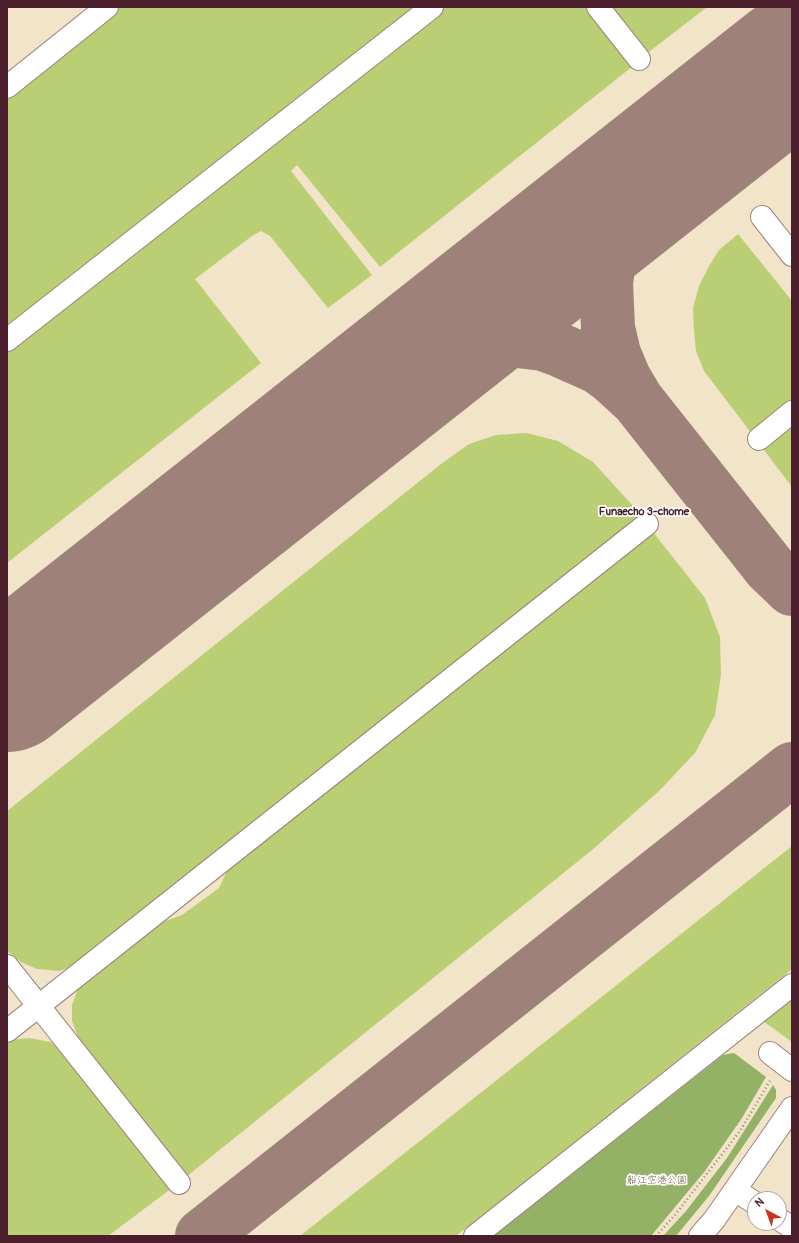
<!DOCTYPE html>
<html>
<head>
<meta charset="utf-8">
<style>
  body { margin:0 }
  #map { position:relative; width:799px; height:1243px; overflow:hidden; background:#f1e4c9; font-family:Pangolin,sans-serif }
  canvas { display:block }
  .frame { position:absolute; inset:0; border:8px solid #4a1f2b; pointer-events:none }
  .north { position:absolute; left:747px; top:1191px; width:40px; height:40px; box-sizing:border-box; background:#fff; border:1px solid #b7a5aa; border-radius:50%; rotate:319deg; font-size:11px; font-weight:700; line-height:16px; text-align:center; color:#4a1f2b }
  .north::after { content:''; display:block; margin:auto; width:14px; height:18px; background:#c8321e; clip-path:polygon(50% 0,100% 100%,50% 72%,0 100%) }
</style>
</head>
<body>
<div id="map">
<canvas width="799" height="1243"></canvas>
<div class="frame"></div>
<div class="north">N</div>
</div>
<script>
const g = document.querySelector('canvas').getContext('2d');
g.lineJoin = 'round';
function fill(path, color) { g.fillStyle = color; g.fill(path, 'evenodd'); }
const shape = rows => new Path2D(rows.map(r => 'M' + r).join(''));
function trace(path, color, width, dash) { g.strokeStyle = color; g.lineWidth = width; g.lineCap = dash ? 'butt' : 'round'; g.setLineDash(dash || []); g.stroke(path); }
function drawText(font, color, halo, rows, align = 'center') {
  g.font = font + ' Pangolin,"Klee One",sans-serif'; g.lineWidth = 3.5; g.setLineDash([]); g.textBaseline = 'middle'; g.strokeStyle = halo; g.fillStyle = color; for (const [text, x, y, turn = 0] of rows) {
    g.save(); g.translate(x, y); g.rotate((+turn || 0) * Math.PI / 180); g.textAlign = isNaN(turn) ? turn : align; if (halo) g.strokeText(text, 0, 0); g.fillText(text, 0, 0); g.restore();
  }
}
const green = shape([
  [117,7,416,7,7,331,7,94],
  [439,7,587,7,633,66,380,267,297,165,291,171,372,275,328,308,270,236,261,231,252,236,195,279,261,363,7,563,7,349],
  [609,7,707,7,645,55],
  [738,234,792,301,792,402,752,434,704,371,696,351,694,331,693,308,699,286,708,268,719,250],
  [792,422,792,487,761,446],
  [527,433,558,441,593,462,644,518,80,962,60,971,37,969,21,962,7,951,7,811,441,464,469,444,496,435],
  [653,532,705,598,720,637,721,675,715,715,695,753,659,791,592,850,186,1177,78,1037,72,1021,72,1005,78,989,157,924,182,915,219,888,231,862],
  [792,846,792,969,456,1236,300,1236],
  [792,992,792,1042,763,1021],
  [29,1038,51,1042,69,1059,172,1188,108,1236,7,1236,7,1042,11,1040]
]);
const forest = shape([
  [734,1053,766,1077,742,1118,705,1171,651,1236,493,1236,723,1055],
  [773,1085,776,1090,776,1098,709,1196,676,1236,663,1236,686,1211,727,1158]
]);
const taxiway = shape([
  [399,375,434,355,453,349,492,341,509,340,543,344,562,351,598,367,613,378,637,400,770,568,792,589],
  [637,400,624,378,614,354,608,328,606,283,609,260,616,236,637,198,657,172],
  [202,1236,792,769]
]);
const runway = shape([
  [7,684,792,65]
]);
const path = shape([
  [656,1236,675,1215,740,1131,771,1079]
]);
const minor = shape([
  [598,7,639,59],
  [7,87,107,7],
  [762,217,792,255],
  [7,340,432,7],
  [759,439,792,412],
  [7,966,179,1183],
  [7,1031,647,524],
  [770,1053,792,1070],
  [735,1190,755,1203],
  [779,1219,792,1228],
  [475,1236,792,985],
  [700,1236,714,1220,792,1108]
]);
const parkNames = [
  ["船江空港公園",657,1180]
];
const neighbourhoodNames = [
  ["Funaecho 3-chome",644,512]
];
fill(green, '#bacf73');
fill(forest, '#93b265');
trace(taxiway, '#9e827a', 54);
trace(runway, '#9e827a', 136);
trace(minor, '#9e827a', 24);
trace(path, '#9e827a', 2.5, [1, 3]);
trace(minor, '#fff', 22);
drawText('10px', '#6c5441', '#fff', parkNames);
drawText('bold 11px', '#4a1f2b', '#fff', neighbourhoodNames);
</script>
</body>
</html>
